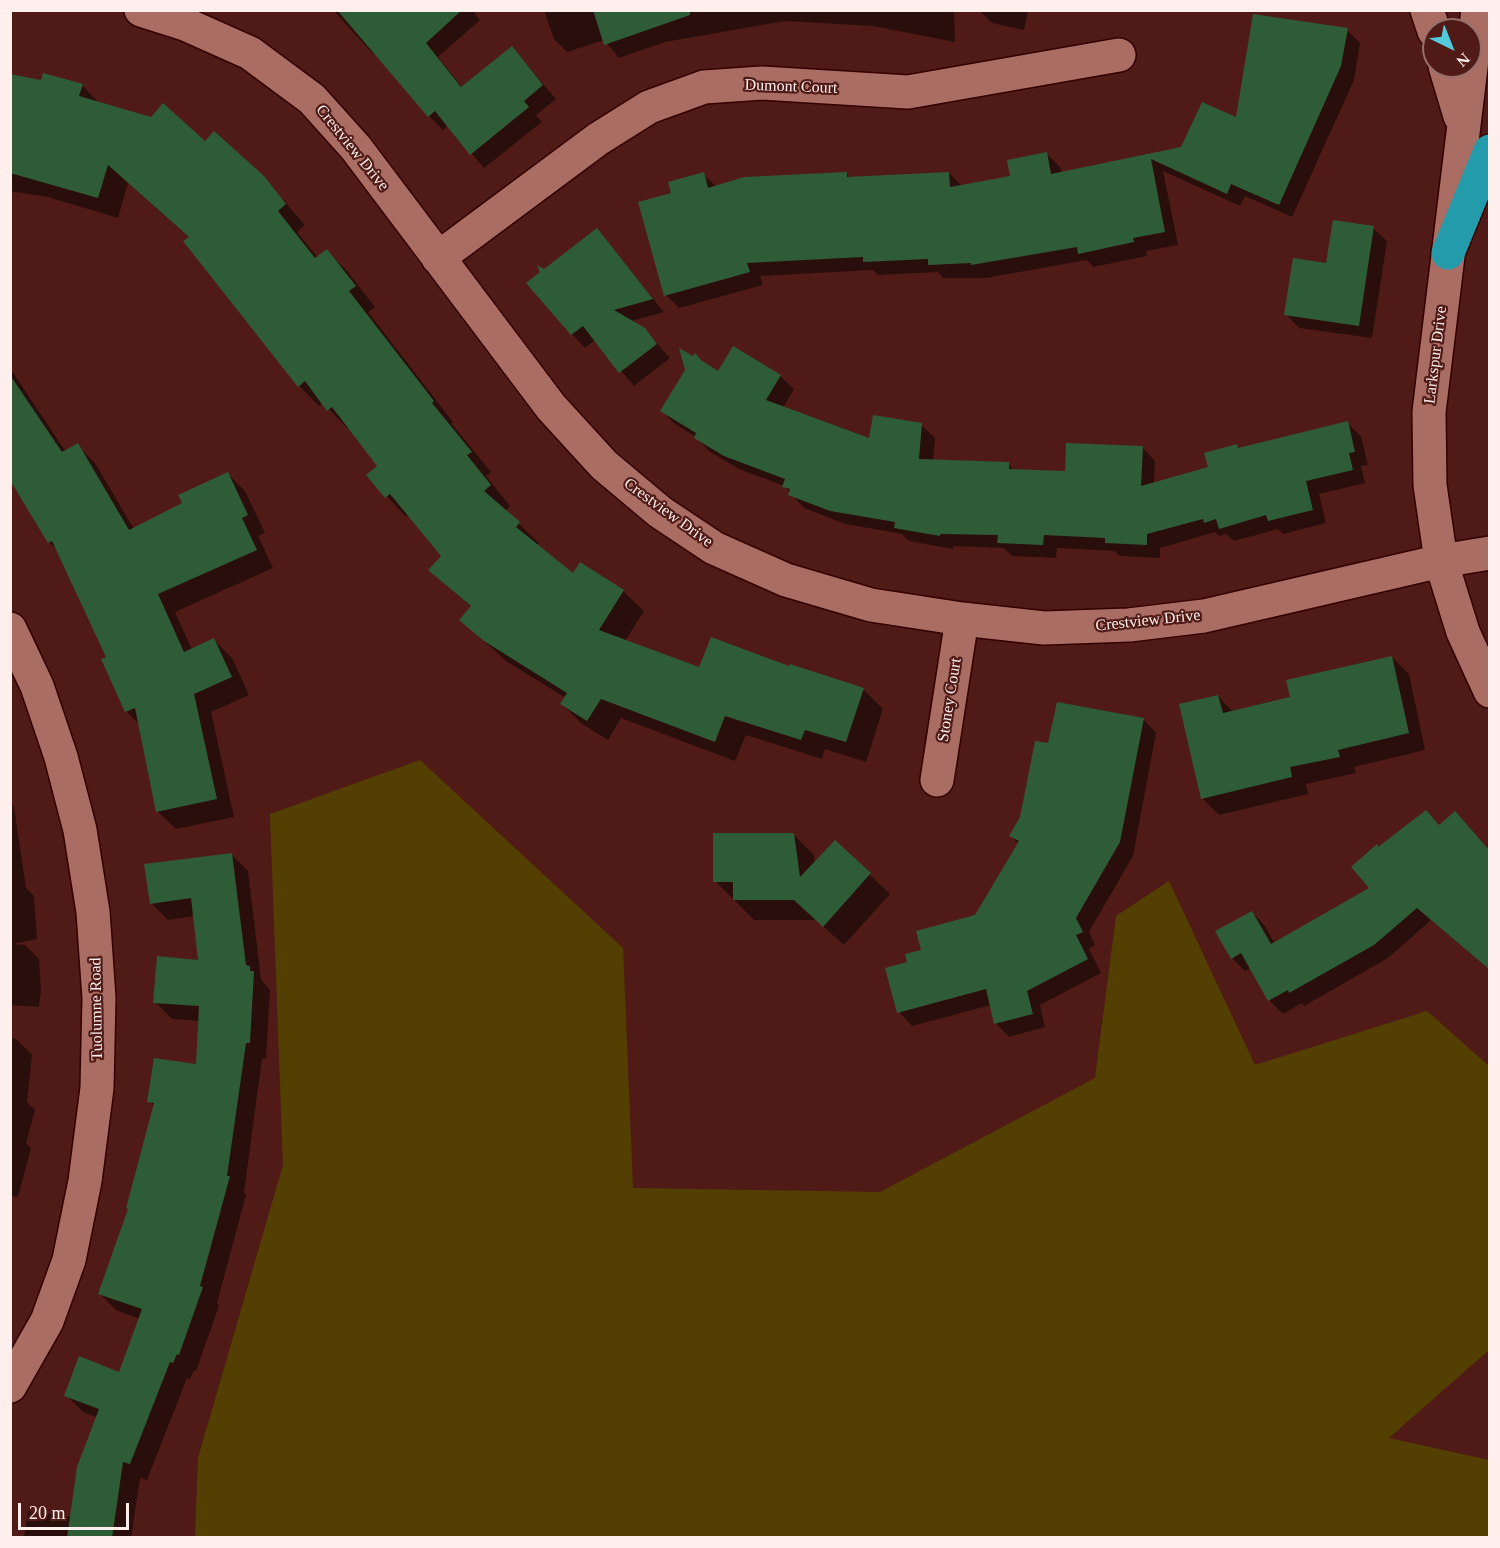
<!DOCTYPE html>
<html>
<head>
<meta charset="utf-8">
<style>
  body { margin:0 }
  #map { position:relative; width:1500px; height:1548px; overflow:hidden; background:#501b16; font-family:Georgia,serif }
  canvas { display:block }
  .frame { position:absolute; inset:0; border:12px solid #feefed; pointer-events:none }
  .north { position:absolute; left:1422px; top:18px; width:60px; height:60px; box-sizing:border-box; background:#501b16; border:2px solid #96706c; border-radius:50%; rotate:137deg; font-size:16px; font-weight:700; line-height:24px; text-align:center; color:#feefed }
  .north::after { content:''; display:block; margin:auto; width:21px; height:27px; background:#53cadc; clip-path:polygon(50% 0,100% 100%,50% 72%,0 100%) }
  .scale { position:absolute; left:18px; top:1503px; width:111px; height:27px; box-sizing:border-box; border:3px solid #feefed; border-top:0; padding-left:8px; font-size:18px; line-height:21px; white-space:nowrap; color:#feefed; -webkit-text-stroke:4px #501b16; paint-order:stroke }
</style>
</head>
<body>
<div id="map">
<canvas width="1500" height="1548"></canvas>
<div class="frame"></div>
<div class="north">N</div>
<div class="scale">20 m</div>
</div>
<script>
const g = document.querySelector('canvas').getContext('2d');
g.lineJoin = 'round';
function fill(path, color) { g.fillStyle = color; g.fill(path, 'evenodd'); }
const shape = rows => new Path2D(rows.map(r => 'M' + r).join(''));
function trace(path, color, width, dash) { g.strokeStyle = color; g.lineWidth = width; g.lineCap = dash ? 'butt' : 'round'; g.setLineDash(dash || []); g.stroke(path); }
function drawText(font, color, halo, rows, align = 'center') {
  g.font = font + ' Georgia,serif'; g.lineWidth = 4.5; g.setLineDash([]); g.textBaseline = 'middle'; g.strokeStyle = halo; g.fillStyle = color; for (const [text, x, y, turn = 0] of rows) {
    g.save(); g.translate(x, y); g.rotate((+turn || 0) * Math.PI / 180); g.textAlign = isNaN(turn) ? turn : align; if (halo) g.strokeText(text, 0, 0); g.fillText(text, 0, 0); g.restore();
  }
}
const green = shape([
  [420,760,623,948,633,1188,880,1192,1095,1078,1116,916,1169,881,1255,1065,1427,1011,1489,1066,1489,1350,1389,1438,1489,1460,1489,1537,195,1537,198,1458,283,1165,270,814]
]);
const shadow = shape([
  [333,10,472,10,480,20,438,57,462,87,512,48,556,99,536,115,542,122,484,168,448,125,443,130,429,116,376,53,374,55],
  [544,10,954,10,955,42,873,26,785,21,665,42,619,58,604,40,567,52,554,39],
  [979,10,1028,10,1024,30,992,23],
  [1347,30,1360,43,1354,80,1292,217,1245,196,1240,206,1163,171,1178,245,1146,251,1147,256,1093,267,1087,260,986,278,943,278,938,272,878,275,873,270,760,276,763,285,679,308,666,295,673,194,703,174,717,187,846,173,852,179,949,173,962,186,1012,177,1047,154,1060,167,1062,173,1182,148,1238,119],
  [10,76,82,85,100,104,206,143,263,177,305,225,297,232,318,258,327,251,347,271,375,307,368,312,453,422,451,423,491,472,486,476,510,506,505,511,539,543,537,546,573,576,623,591,644,611,625,641,700,669,790,668,863,689,883,709,866,762,825,749,822,759,746,735,735,761,621,718,608,740,582,724,562,704,566,698,506,661,461,620,471,607,430,570,443,556,409,515,406,517,368,475,379,466,350,428,349,430,323,403,319,406,299,386,190,238,128,183,118,218,48,197,10,191],
  [1373,228,1387,241,1372,338,1299,328,1286,314,1327,265],
  [597,230,664,312,631,321,644,329,670,358,634,386,595,340,585,348,572,334,544,271],
  [703,364,719,373,780,376,794,389,783,408,870,440,921,425,935,438,933,461,1008,464,1015,471,1066,473,1142,447,1155,461,1154,484,1210,468,1236,445,1240,449,1347,423,1361,436,1368,465,1361,466,1365,483,1319,494,1326,523,1283,534,1278,529,1234,541,1226,534,1219,536,1215,532,1160,548,1160,558,1120,556,1114,551,1057,548,1056,558,1012,556,1004,548,953,546,953,549,909,541,902,534,845,524,804,508,784,486,739,469,709,451,696,437,675,424,662,411],
  [10,368,66,452,77,445,95,463,134,529,184,504,227,473,245,491,265,533,258,536,273,568,175,612,192,650,214,640,232,658,249,695,211,712,234,817,176,829,158,812,140,725,126,711,108,658,58,551,49,542,10,477],
  [1392,657,1409,674,1425,750,1354,767,1356,773,1306,784,1308,794,1219,815,1202,798,1218,696,1233,712,1291,698],
  [1143,719,1156,733,1133,856,1089,932,1095,945,1089,949,1101,973,1040,1005,1045,1027,1009,1037,996,1023,991,1005,912,1026,899,1012,909,963,976,916,1019,844,1011,836,1022,818,1050,745],
  [10,804,14,807,26,888,34,896,37,939,13,944,25,945,39,959,41,990,39,1007,10,1005],
  [1455,813,1490,851,1490,970,1431,920,1388,958,1304,1006,1302,1003,1283,1014,1269,1000,1251,968,1245,971,1232,958,1252,912,1265,926,1275,944,1371,889,1379,849,1440,826],
  [793,834,814,855,815,864,835,842,890,894,844,945,816,920,754,920,715,881],
  [231,854,248,871,261,979,270,990,266,1059,262,1059,244,1192,246,1195,217,1303,219,1306,196,1371,194,1370,190,1379,187,1378,147,1480,140,1478,131,1538,24,1538,28,1511,71,1517,98,1418,83,1412,66,1395,120,1373,140,1319,116,1310,99,1293,129,1209,155,1107,149,1101,197,1066,200,1021,172,1019,155,1002,200,962,195,916,168,920,151,903],
  [10,1038,16,1039,32,1055,27,1102,35,1110,26,1143,31,1148,18,1197,12,1196,10,1200]
]);
const building = shape([
  [337,10,462,10,426,43,461,87,512,46,543,85,524,101,529,107,470,155,435,111,428,117],
  [593,10,690,10,690,15,604,45],
  [1253,14,1348,28,1341,66,1279,205,1231,184,1227,194,1151,159,1165,232,1133,238,1134,242,1078,254,1077,247,971,265,971,263,928,265,928,259,863,262,863,257,747,263,750,272,664,296,638,202,671,193,668,182,704,172,708,188,744,177,847,172,847,177,949,172,950,187,1010,176,1007,160,1047,152,1051,174,1181,147,1202,102,1236,117],
  [43,73,83,84,79,96,151,117,163,103,205,141,214,131,264,176,286,204,278,211,315,258,327,249,356,286,349,291,434,401,432,403,472,452,467,455,491,485,484,491,520,522,516,527,573,573,580,562,624,590,599,630,699,667,711,637,789,666,790,664,864,688,846,742,805,730,801,740,725,716,715,742,601,699,587,721,560,704,567,693,484,641,459,620,471,606,428,570,441,556,390,494,385,498,366,475,377,466,332,407,327,411,305,381,298,387,183,241,189,237,108,165,98,198,10,173,10,74,41,80],
  [1333,220,1374,226,1359,326,1284,315,1293,258,1326,263],
  [597,228,653,299,614,310,645,328,657,344,619,373,583,326,571,335,526,283,540,272,537,265,544,269],
  [733,346,781,375,766,400,869,438,873,415,922,423,919,459,1009,462,1009,469,1065,471,1066,443,1143,446,1141,486,1208,467,1204,453,1237,444,1238,448,1348,421,1355,452,1349,453,1353,470,1306,481,1313,510,1268,521,1266,515,1219,529,1216,519,1204,523,1203,519,1147,534,1147,545,1105,543,1105,538,1044,535,1043,545,997,543,998,535,940,534,940,536,894,528,895,522,830,511,788,495,790,489,782,487,785,479,724,456,694,438,696,433,660,411,685,370,679,348,693,356,695,353,701,360,718,371],
  [10,375,62,452,78,443,129,530,182,503,178,495,228,472,248,515,242,518,257,550,158,594,184,652,214,638,232,677,194,694,217,799,156,812,135,708,125,712,101,659,106,657,52,541,48,543,10,480],
  [1392,656,1409,733,1338,750,1340,757,1290,767,1292,777,1201,799,1179,704,1218,695,1223,713,1290,697,1286,680],
  [1057,702,1144,718,1120,842,1076,918,1083,932,1076,935,1088,959,1027,991,1033,1014,994,1024,986,989,897,1013,885,968,907,962,905,954,921,950,916,931,975,915,1019,841,1009,836,1020,817,1035,741,1048,743],
  [1426,810,1439,825,1455,811,1490,851,1490,970,1417,908,1374,945,1289,993,1288,990,1268,1001,1241,953,1231,959,1215,931,1252,911,1271,944,1369,888,1351,867,1377,844,1378,847],
  [713,833,794,833,800,877,835,840,871,873,823,927,794,900,733,900,733,882,713,882],
  [232,853,246,965,250,966,250,971,254,971,250,1043,246,1043,227,1176,230,1176,200,1286,203,1287,179,1355,177,1354,173,1363,170,1362,130,1464,123,1462,112,1538,67,1538,77,1467,99,1409,64,1396,79,1356,119,1372,142,1309,98,1294,128,1209,126,1208,154,1103,147,1102,154,1058,196,1064,199,1006,153,1003,157,956,198,960,191,898,150,904,144,864]
]);
const minor = shape([
  [141,10,185,24,250,53,312,99,356,148,551,407,604,465,660,512,714,548,786,580,871,605,962,619,1044,628,1129,625,1204,616,1441,561,1490,553],
  [438,258,598,139,649,107,704,87,762,83,908,92,1119,55],
  [10,629,37,686,61,757,80,830,93,912,99,998,97,1088,85,1181,69,1260,47,1321,10,1386],
  [937,780,962,619]
]);
const tertiary = shape([
  [1427,10,1434,31],
  [1478,10,1429,412,1430,485,1441,561,1463,632,1490,691],
  [1445,66,1460,116]
]);
const motorway = shape([
  [1448,253,1490,151]
]);
const streetNames = [
  ["Dumont Court",791,87,2],
  ["Crestview Drive",352,148,51],
  ["Larkspur Drive",1436,355,-83],
  ["Crestview Drive",668,513,36],
  ["Crestview Drive",1148,621,-6],
  ["Stoney Court",950,700,-81],
  ["Tuolumne Road",97,1009,-91]
];
fill(green, '#523f01');
fill(shadow, '#0007');
fill(building, '#2e5c37');
trace(minor, '#330101', 36);
trace(tertiary, '#330101', 36);
trace(motorway, '#330101', 36);
trace(minor, '#aa6d64', 33);
trace(tertiary, '#aa6d64', 33);
trace(motorway, '#249bab', 33);
drawText('16px', '#feefed', '#501b16', streetNames);
</script>
</body>
</html>
